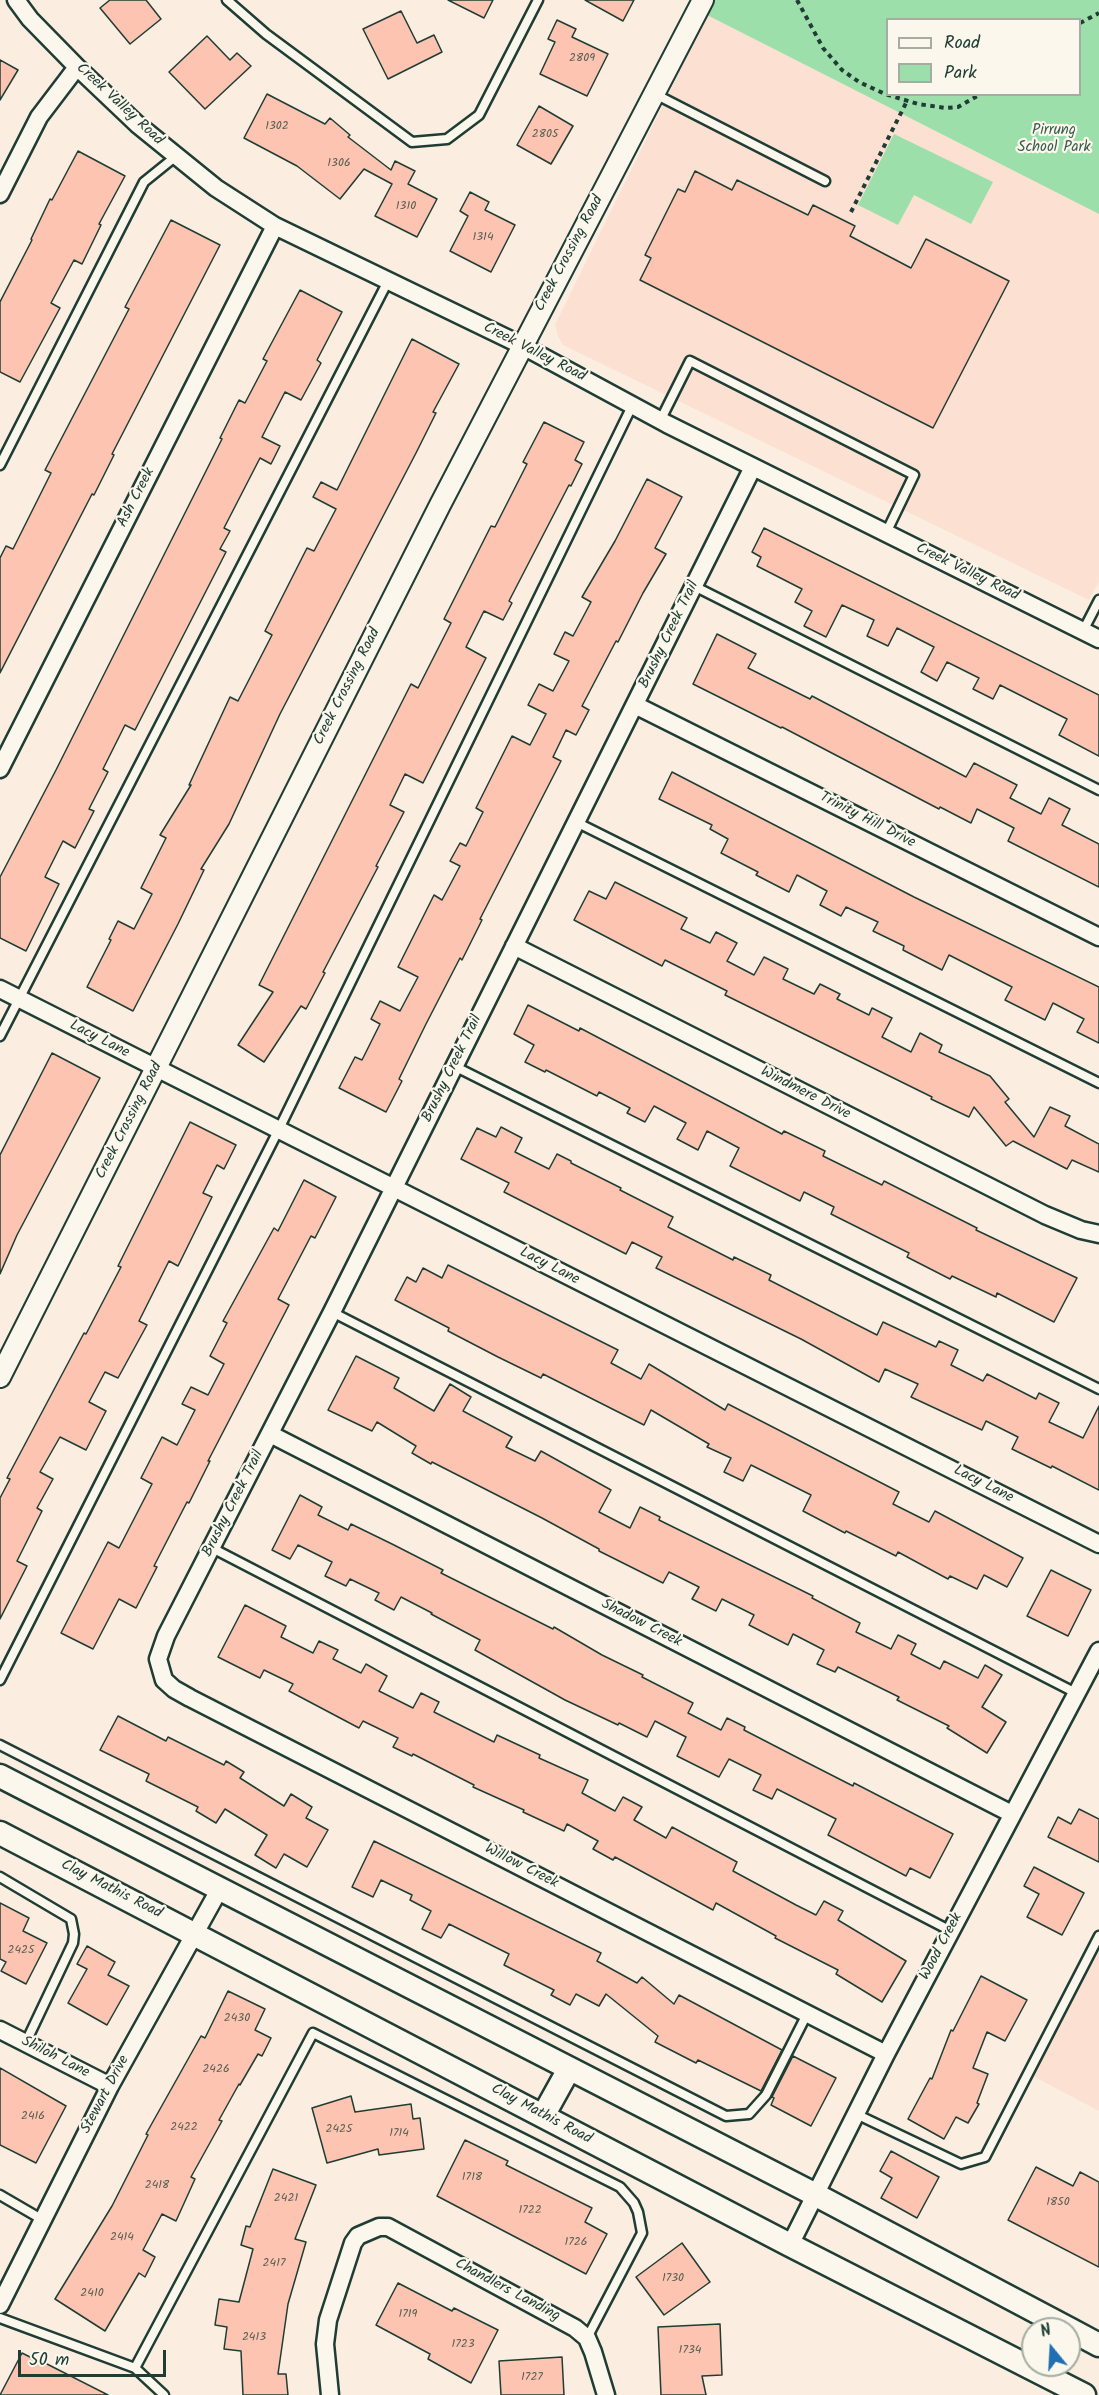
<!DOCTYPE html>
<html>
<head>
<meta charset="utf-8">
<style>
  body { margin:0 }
  #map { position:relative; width:1099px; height:2395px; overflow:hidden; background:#fbede0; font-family:Kalam,sans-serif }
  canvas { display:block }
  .legend { position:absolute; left:886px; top:18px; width:195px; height:78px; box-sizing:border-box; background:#fbf7ec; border:2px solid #a3ada2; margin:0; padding:8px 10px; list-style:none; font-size:18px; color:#1f3d34 }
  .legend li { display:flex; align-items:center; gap:12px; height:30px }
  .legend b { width:30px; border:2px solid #a3ada2 }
  .north { position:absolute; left:1021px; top:2317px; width:60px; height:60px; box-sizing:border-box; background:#fbf7ec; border:2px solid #a3ada2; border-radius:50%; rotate:342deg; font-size:16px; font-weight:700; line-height:24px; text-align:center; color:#1f3d34 }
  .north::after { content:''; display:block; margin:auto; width:21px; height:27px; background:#1f6fb2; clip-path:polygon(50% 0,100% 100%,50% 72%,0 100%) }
  .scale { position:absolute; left:18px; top:2350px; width:148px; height:27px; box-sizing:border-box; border:3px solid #1f3d34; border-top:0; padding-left:8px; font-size:18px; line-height:21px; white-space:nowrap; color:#1f3d34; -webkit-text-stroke:4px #fbf7ec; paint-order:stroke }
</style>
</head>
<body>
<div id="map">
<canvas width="1099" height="2395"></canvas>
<ul class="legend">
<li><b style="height:8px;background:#fbf7ec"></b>Road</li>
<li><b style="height:16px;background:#9ddfaa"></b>Park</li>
</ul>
<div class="north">N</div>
<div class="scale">50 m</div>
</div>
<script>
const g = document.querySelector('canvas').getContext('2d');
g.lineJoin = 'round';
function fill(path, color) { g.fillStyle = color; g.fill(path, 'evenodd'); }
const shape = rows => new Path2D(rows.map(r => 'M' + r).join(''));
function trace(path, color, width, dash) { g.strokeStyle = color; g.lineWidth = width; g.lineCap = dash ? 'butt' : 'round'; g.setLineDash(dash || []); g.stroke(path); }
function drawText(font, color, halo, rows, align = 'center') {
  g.font = font + ' Kalam,sans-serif'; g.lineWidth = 4.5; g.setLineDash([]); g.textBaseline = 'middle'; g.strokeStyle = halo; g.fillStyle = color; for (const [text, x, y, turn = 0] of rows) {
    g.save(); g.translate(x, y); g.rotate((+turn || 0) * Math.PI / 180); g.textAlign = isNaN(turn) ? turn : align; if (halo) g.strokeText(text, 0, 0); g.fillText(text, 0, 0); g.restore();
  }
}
const built = shape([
  [707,15,1099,214,1099,581,1089,600,563,345,558,336,555,325],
  [1099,1951,1099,2111,1031,2075]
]);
const green = shape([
  [714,0,1099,0,1099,214,707,15],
  [888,20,1080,20,1080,94,888,94],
  [894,134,993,182,971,224,914,195,898,225,858,205]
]);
const building = shape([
  [110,0,146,0,161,19,130,44,100,8,110,0],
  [448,0,493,0,484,18,448,0],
  [585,0,634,0,623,21,585,0],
  [401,11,417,43,434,35,442,52,388,79,363,29,401,11],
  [557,20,576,29,572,37,608,54,587,96,540,74,555,42,548,39,557,20],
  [207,36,230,60,237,53,251,66,205,109,169,72,207,36],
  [0,60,18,70,0,100,0,60],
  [267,94,325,124,330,118,350,135,348,137,391,170,395,161,415,171,408,184,437,199,417,237,375,216,392,184,364,169,340,199,297,166,244,138,267,94],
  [539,106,573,126,551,164,517,145,539,106],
  [78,151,125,176,99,224,101,225,82,264,74,260,51,303,60,308,20,382,0,372,0,302,32,240,31,239,50,199,52,200,78,151],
  [695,171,732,190,737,180,808,215,813,205,855,226,850,236,911,268,926,239,1009,281,933,428,640,280,651,258,645,255,678,189,685,192,695,171],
  [470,192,489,202,485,210,515,225,491,272,450,251,468,216,460,211,470,192],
  [171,220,220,245,112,454,114,455,94,495,92,494,0,673,0,558,6,546,13,549,51,473,45,470,129,309,125,307,171,220],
  [300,290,342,312,317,360,321,363,301,400,285,392,262,437,280,446,271,464,260,458,224,528,230,531,220,549,226,552,135,730,125,725,103,769,108,772,89,809,94,811,75,848,63,841,45,877,59,884,26,951,0,938,0,877,56,770,197,489,222,439,220,438,239,400,245,403,267,361,263,359,300,290],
  [412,339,459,364,433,412,436,413,416,453,280,714,229,824,201,869,204,870,178,924,133,1011,87,987,111,940,109,939,118,921,134,929,152,894,141,888,166,838,160,835,191,785,189,785,230,697,238,701,272,635,265,631,307,548,314,551,336,509,313,497,321,482,337,490,412,339],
  [544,422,584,442,575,460,582,464,571,486,569,485,509,601,512,603,503,620,484,611,466,647,486,658,423,783,405,774,390,805,404,812,376,866,378,867,323,972,325,973,306,1009,301,1006,264,1062,238,1045,273,992,259,985,411,684,418,688,451,623,444,619,491,526,495,527,527,464,523,462,544,422],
  [647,479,682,497,655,548,666,554,643,593,618,642,616,641,582,706,589,710,576,735,566,730,553,757,561,761,480,919,482,920,462,960,460,958,426,1024,399,1079,402,1081,386,1112,339,1088,355,1057,362,1060,380,1024,371,1019,380,1001,400,1011,418,977,398,967,434,895,442,900,460,866,450,861,460,843,466,846,483,812,476,808,512,736,530,745,546,714,528,705,539,684,553,691,569,661,554,654,565,632,573,636,591,602,582,597,615,541,647,479],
  [764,528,1099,695,1099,756,1059,735,1067,719,1000,685,993,699,973,689,979,678,947,662,937,681,921,672,934,647,897,628,888,646,867,636,874,620,842,605,826,637,804,626,812,611,795,602,802,589,757,566,761,557,752,552,764,528],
  [717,634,756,654,748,668,810,699,812,696,966,777,974,763,1017,785,1010,798,1041,814,1049,798,1070,809,1062,825,1099,844,1099,887,1008,841,1014,828,977,809,971,823,940,807,939,809,782,727,781,728,693,684,717,634],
  [672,772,914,897,1099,987,1099,1043,1077,1032,1084,1019,1053,1003,1045,1020,1005,1000,1012,987,949,955,942,970,903,950,904,946,873,931,878,922,846,907,841,916,820,905,827,891,797,875,789,892,756,875,758,872,721,853,728,839,710,829,712,825,659,799,672,772],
  [615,882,687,918,681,929,710,943,716,932,737,943,727,961,754,975,764,957,788,969,783,979,814,994,820,984,840,994,837,999,869,1015,872,1008,892,1018,882,1037,911,1052,920,1033,942,1045,939,1052,990,1076,1009,1099,1005,1102,1034,1137,1050,1107,1070,1116,1065,1126,1099,1144,1099,1172,1072,1160,1067,1169,1013,1141,1006,1146,974,1107,969,1117,931,1099,932,1097,725,995,727,991,665,960,662,966,574,920,589,891,606,899,615,882],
  [528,1005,579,1031,580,1028,782,1134,784,1131,825,1151,823,1156,882,1185,884,1181,977,1228,976,1230,1077,1278,1054,1322,997,1293,996,1297,952,1276,950,1279,907,1257,909,1253,831,1214,834,1207,804,1192,800,1201,730,1166,739,1148,707,1131,698,1150,677,1139,686,1123,654,1106,645,1122,627,1113,630,1108,599,1092,597,1096,546,1070,545,1072,525,1062,534,1045,514,1034,528,1005],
  [52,1053,100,1078,17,1235,0,1274,0,1155,52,1053],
  [190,1122,236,1145,224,1169,217,1165,203,1193,212,1197,178,1266,169,1261,139,1321,147,1325,118,1378,105,1372,89,1402,106,1411,86,1450,60,1437,40,1472,53,1479,37,1508,42,1511,17,1561,27,1566,0,1619,0,1498,10,1479,7,1478,84,1333,86,1334,121,1267,118,1266,190,1122],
  [501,1127,522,1138,515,1152,549,1169,557,1154,571,1161,571,1163,621,1188,620,1190,673,1217,668,1227,733,1260,734,1257,771,1275,769,1280,877,1335,883,1322,936,1347,939,1341,958,1350,951,1365,983,1381,987,1374,1036,1399,1039,1393,1059,1403,1049,1422,1083,1438,1099,1406,1099,1490,1052,1466,1051,1468,1012,1449,1018,1437,986,1421,982,1430,911,1397,918,1384,885,1369,879,1382,801,1339,656,1268,662,1257,632,1242,626,1254,504,1192,509,1183,461,1159,477,1128,496,1137,501,1127],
  [304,1180,336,1197,315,1238,311,1236,278,1299,289,1305,208,1461,210,1461,189,1503,187,1502,154,1566,157,1567,136,1608,119,1599,93,1649,61,1633,108,1542,119,1548,152,1484,141,1478,162,1437,177,1445,195,1410,182,1404,191,1387,208,1395,224,1364,210,1356,227,1323,223,1321,274,1228,278,1231,304,1180],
  [448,1265,618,1350,611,1363,641,1379,649,1364,725,1410,728,1404,899,1492,893,1504,929,1522,935,1511,1023,1558,1007,1587,984,1575,977,1589,950,1576,948,1579,898,1552,896,1556,846,1531,845,1533,803,1511,811,1495,751,1465,743,1481,724,1472,731,1458,707,1447,709,1444,651,1410,644,1425,543,1374,541,1378,498,1357,448,1331,449,1328,395,1300,407,1277,416,1282,423,1268,442,1278,448,1265],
  [356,1356,399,1378,394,1388,434,1411,450,1384,471,1397,463,1411,512,1437,506,1447,535,1461,541,1451,611,1490,599,1512,630,1528,640,1507,660,1517,659,1520,813,1596,812,1598,860,1623,856,1632,891,1649,898,1635,916,1644,911,1654,940,1669,944,1661,978,1678,985,1665,1002,1675,982,1707,1006,1722,987,1753,947,1728,949,1726,897,1700,899,1697,838,1667,835,1672,817,1664,824,1650,793,1634,788,1645,749,1625,754,1615,722,1599,716,1611,692,1599,699,1587,669,1572,663,1583,599,1551,599,1549,542,1518,432,1462,431,1464,412,1453,416,1446,377,1422,372,1431,328,1410,356,1356],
  [300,1495,322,1507,318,1515,348,1530,351,1524,392,1544,443,1570,441,1573,553,1629,554,1627,602,1655,643,1675,642,1677,693,1703,688,1713,721,1730,727,1718,745,1727,744,1730,804,1761,853,1786,854,1783,953,1834,930,1878,910,1868,906,1876,828,1835,836,1819,777,1789,772,1799,753,1790,761,1775,729,1759,719,1777,677,1756,686,1737,655,1721,647,1737,619,1723,618,1725,565,1700,475,1650,480,1640,431,1614,432,1613,401,1597,394,1610,375,1600,379,1593,350,1579,346,1586,325,1576,332,1562,298,1545,290,1559,272,1550,300,1495],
  [1051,1570,1091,1590,1068,1636,1027,1616,1051,1570],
  [245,1605,286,1626,281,1637,313,1653,319,1641,338,1650,333,1659,361,1673,366,1664,387,1676,379,1691,413,1708,421,1693,439,1702,434,1712,494,1742,497,1735,540,1755,539,1758,588,1780,582,1793,615,1811,623,1797,642,1807,634,1820,666,1838,672,1827,737,1862,733,1871,796,1905,816,1915,824,1901,843,1911,838,1920,906,1961,882,2002,836,1974,838,1970,775,1938,776,1936,716,1903,713,1910,615,1857,613,1860,593,1849,598,1841,567,1824,564,1831,523,1812,524,1810,473,1787,474,1785,413,1754,412,1756,393,1747,398,1738,363,1721,359,1728,289,1691,293,1684,264,1670,260,1678,218,1657,245,1605],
  [118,1716,166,1741,168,1737,224,1765,226,1761,244,1772,240,1778,284,1806,291,1794,312,1807,306,1818,328,1830,307,1867,284,1854,276,1868,255,1855,267,1835,225,1809,216,1823,196,1811,198,1807,146,1781,149,1774,100,1750,118,1716],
  [1079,1809,1099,1819,1099,1862,1048,1837,1058,1817,1071,1824,1079,1809],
  [374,1841,601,1953,597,1961,637,1983,642,1977,674,2004,679,1995,782,2050,761,2091,698,2060,696,2063,655,2042,658,2036,606,1994,599,2006,576,1994,570,2005,551,1995,554,1990,504,1965,509,1954,449,1924,441,1938,422,1929,431,1911,410,1900,412,1895,381,1880,373,1897,352,1887,374,1841],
  [1034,1867,1084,1893,1062,1935,1027,1917,1039,1894,1024,1886,1034,1867],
  [0,1903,29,1918,23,1931,47,1943,26,1984,1,1971,6,1962,0,1959,0,1903],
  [87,1946,115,1962,108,1975,129,1986,107,2025,68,2003,87,1969,77,1964,87,1946],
  [981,1976,1027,2000,1005,2041,987,2032,973,2068,988,2074,977,2103,979,2104,968,2123,956,2117,944,2139,908,2119,930,2078,932,2079,951,2030,953,2031,981,1976],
  [228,1991,265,2009,255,2030,271,2038,262,2056,258,2054,240,2085,239,2084,219,2120,222,2121,191,2177,195,2179,176,2221,162,2214,143,2250,155,2257,145,2277,139,2273,105,2331,55,2299,112,2206,148,2135,146,2134,201,2036,205,2038,228,1991],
  [793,2056,836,2078,811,2126,771,2105,774,2098,772,2097,793,2056],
  [0,2068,66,2106,36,2163,0,2145,0,2068],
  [351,2096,355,2112,411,2104,413,2119,420,2118,424,2149,379,2155,378,2149,327,2163,312,2108,351,2096],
  [465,2140,508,2161,506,2165,592,2208,585,2222,607,2234,586,2274,437,2196,465,2140],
  [891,2151,939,2177,917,2218,881,2198,892,2178,880,2171,891,2151],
  [1036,2167,1073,2186,1080,2172,1099,2182,1099,2267,1008,2220,1036,2167],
  [273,2169,316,2185,295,2239,306,2242,288,2304,278,2374,286,2374,288,2395,243,2395,241,2351,224,2349,227,2327,215,2325,219,2299,239,2302,253,2249,241,2245,246,2226,250,2227,273,2169],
  [682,2243,710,2282,664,2315,636,2277,682,2243],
  [398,2283,452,2311,454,2308,498,2330,471,2383,428,2359,430,2354,376,2325,398,2283],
  [720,2324,722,2375,702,2376,706,2395,661,2395,658,2327,720,2324],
  [22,2353,42,2363,43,2362,108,2395,0,2395,22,2353],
  [562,2357,564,2395,501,2395,499,2361,562,2357]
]);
const path = shape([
  [797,0,823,48,842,70,859,82,885,94,918,104,946,108,958,107,981,94],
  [1080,23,1099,13],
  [851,212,907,101]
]);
const service = shape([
  [227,0,266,34,412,142,447,139,479,115,538,0],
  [655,94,825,181],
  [660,421,690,361,914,475,886,533],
  [0,465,144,182,175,157],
  [694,586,1099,790],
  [1083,631,1099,600],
  [576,822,1099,1083],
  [0,1036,388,281],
  [454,1066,1099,1389],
  [332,1312,1076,1693],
  [212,1548,951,1931],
  [0,1680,278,1131,632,406],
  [0,1745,726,2116,749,2114,766,2095,807,2014],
  [0,1877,71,1919,74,1934,73,1943,26,2042],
  [856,2114,961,2164,985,2157,1099,1936],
  [0,2195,43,2220],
  [0,2318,135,2368,164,2395],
  [135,2368,313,2033,620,2187,634,2203,638,2212,642,2233,587,2338]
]);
const minor = shape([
  [16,0,30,19,77,67,137,124,216,188,275,226,521,345,667,424,1099,639],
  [0,194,39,117,77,67],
  [753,467,332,1312,166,1636,158,1659,164,1680,174,1689,190,1698,886,2054],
  [635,705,1099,937],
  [0,769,275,226],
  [514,946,1045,1215,1081,1230,1099,1234],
  [0,989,1099,1544],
  [270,1434,1012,1814],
  [0,2030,110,2086],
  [790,2245,886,2054,1099,1651],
  [0,2305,110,2086,219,1890],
  [330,2395,325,2344,328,2320,353,2243,358,2236,379,2227,388,2227,575,2328,587,2338,593,2352,606,2395]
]);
const tertiary = shape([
  [0,1377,440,505,703,0]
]);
const secondary = shape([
  [0,1776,816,2195,1069,2329],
  [0,1833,790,2245,1084,2395],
  [543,2116,569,2069],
  [1069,2329,1099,2345]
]);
const numberNames = [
  ["2809",582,59],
  ["1302",277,127],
  ["2805",545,135],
  ["1306",339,164],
  ["1310",406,207],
  ["1314",483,238],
  ["2425",21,1951],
  ["2430",237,2019],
  ["2426",216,2070],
  ["2416",33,2117],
  ["2422",184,2128],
  ["2425",339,2130],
  ["1714",399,2134],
  ["1718",472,2178],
  ["2418",157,2186],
  ["2421",286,2199],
  ["1850",1058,2203],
  ["1722",530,2211],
  ["2414",122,2238],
  ["1726",576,2243],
  ["2417",274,2264],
  ["1730",673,2279],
  ["2410",92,2294],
  ["1719",408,2315],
  ["2413",254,2338],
  ["1723",463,2345],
  ["1734",690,2351],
  ["1727",532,2378]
];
const streetNames = [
  ["Creek Valley Road",119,105,43],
  ["Creek Crossing Road",570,254,-62],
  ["Creek Valley Road",534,353,27],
  ["Ash Creek",137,498,-63],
  ["Creek Valley Road",967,573,26],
  ["Brushy Creek Trail",670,635,-64],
  ["Creek Crossing Road",348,687,-63],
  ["Trinity Hill Drive",867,821,27],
  ["Lacy Lane",99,1040,27],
  ["Brushy Creek Trail",453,1069,-64],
  ["Windmere Drive",805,1094,27],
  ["Creek Crossing Road",130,1121,-63],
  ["Lacy Lane",549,1267,27],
  ["Lacy Lane",983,1485,27],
  ["Brushy Creek Trail",234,1504,-63],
  ["Shadow Creek",641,1624,27],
  ["Willow Creek",521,1867,27],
  ["Clay Mathis Road",111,1890,27],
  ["Wood Creek",942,1947,-62],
  ["Shiloh Lane",55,2058,27],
  ["Stewart Drive",106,2095,-62],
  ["Clay Mathis Road",541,2115,28],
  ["Chandlers Landing",507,2291,28]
];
const parkNames = [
  ["Pirrung",1054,131],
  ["School Park",1054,148]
];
fill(built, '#fce1d2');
fill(green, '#9ddfaa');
fill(building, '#fdc4b1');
trace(building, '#1f3d34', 1.5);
trace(service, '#1f3d34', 13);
trace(minor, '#1f3d34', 21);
trace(tertiary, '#1f3d34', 24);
trace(secondary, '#1f3d34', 27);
trace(path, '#1f3d34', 4, [4.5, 4.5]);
trace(service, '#fbf7ec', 8);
trace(minor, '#fbf7ec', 16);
trace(tertiary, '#fbf7ec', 20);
trace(secondary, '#fbf7ec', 22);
drawText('12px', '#565f53', null, numberNames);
drawText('15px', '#1f3d34', '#fbf7ec', streetNames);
drawText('15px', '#385d4c', '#fbf7ec', parkNames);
</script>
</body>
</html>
